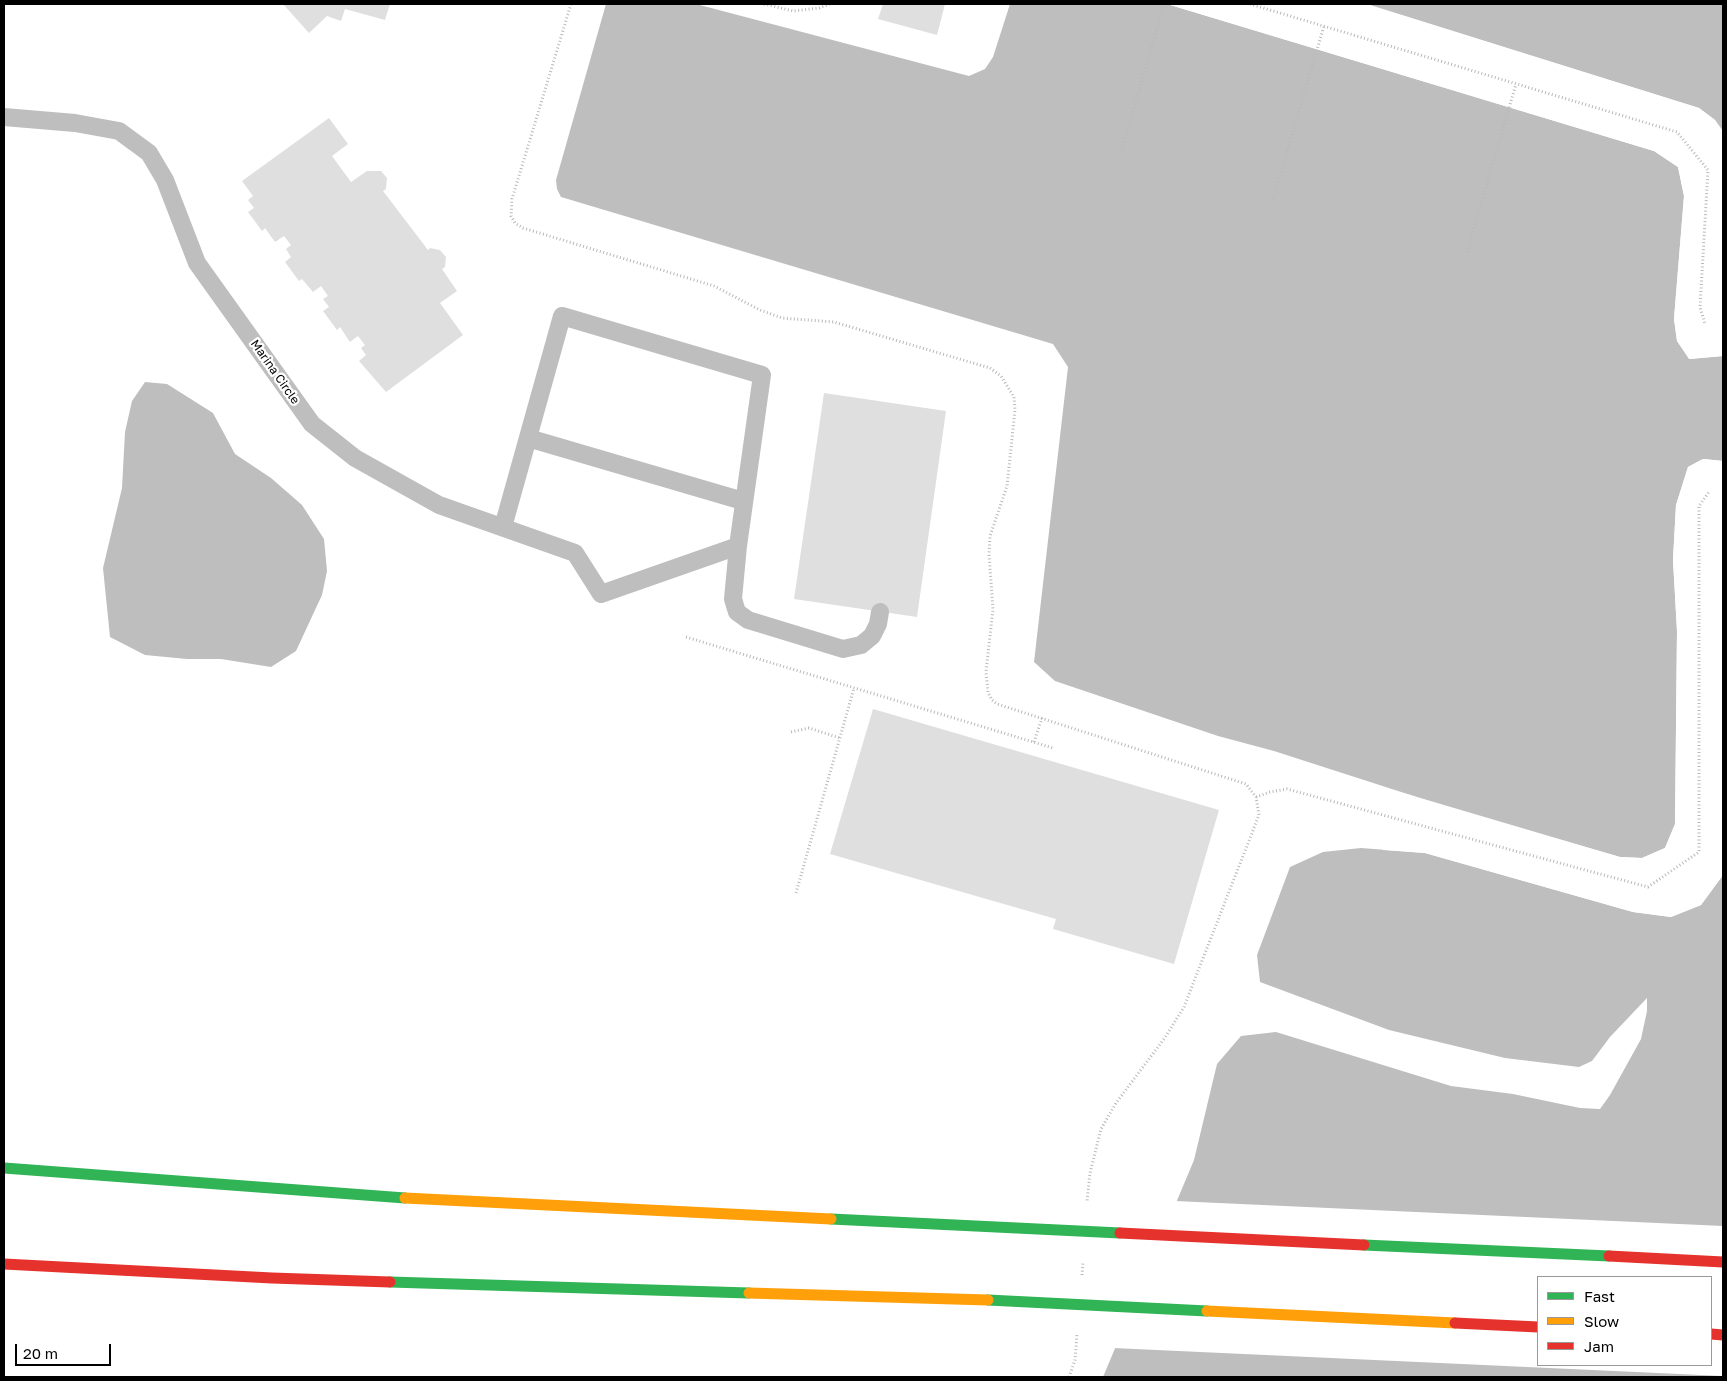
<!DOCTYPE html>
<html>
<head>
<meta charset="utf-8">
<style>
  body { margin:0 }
  #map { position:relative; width:1727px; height:1381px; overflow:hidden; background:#fff; font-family:"Golos Text",sans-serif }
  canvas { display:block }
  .frame { position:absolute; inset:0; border:5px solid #000; pointer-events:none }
  .legend { position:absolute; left:1537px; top:1276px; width:175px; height:90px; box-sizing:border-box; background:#fff; border:1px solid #999; margin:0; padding:6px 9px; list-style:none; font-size:15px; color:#000 }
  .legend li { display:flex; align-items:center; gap:10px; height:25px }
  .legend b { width:25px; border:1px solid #999 }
  .scale { position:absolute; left:15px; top:1344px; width:96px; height:22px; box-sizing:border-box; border:2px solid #000; border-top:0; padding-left:6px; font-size:15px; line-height:18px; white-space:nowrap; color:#000; -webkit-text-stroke:4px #fff; paint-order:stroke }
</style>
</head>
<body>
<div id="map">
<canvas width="1727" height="1381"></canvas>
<div class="frame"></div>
<ul class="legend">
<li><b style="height:6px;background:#30b455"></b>Fast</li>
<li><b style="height:6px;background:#ff9f0a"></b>Slow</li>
<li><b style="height:6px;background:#e5322d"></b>Jam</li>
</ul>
<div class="scale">20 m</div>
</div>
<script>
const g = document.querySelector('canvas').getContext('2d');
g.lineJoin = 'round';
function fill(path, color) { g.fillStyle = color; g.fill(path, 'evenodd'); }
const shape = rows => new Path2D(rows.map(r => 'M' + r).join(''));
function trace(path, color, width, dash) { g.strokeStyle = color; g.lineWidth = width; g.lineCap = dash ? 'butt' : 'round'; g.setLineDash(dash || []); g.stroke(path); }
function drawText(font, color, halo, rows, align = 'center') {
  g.font = font + ' "Golos Text",sans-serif'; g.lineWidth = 4.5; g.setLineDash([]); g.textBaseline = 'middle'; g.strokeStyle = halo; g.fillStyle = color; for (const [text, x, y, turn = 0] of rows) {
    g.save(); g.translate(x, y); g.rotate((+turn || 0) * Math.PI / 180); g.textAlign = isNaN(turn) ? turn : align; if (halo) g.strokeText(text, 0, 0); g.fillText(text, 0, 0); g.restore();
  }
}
const water = shape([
  [606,4,696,4,969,76,985,69,993,57,1010,4,1167,4,1654,151,1678,167,1684,196,1674,319,1677,341,1690,359,1723,356,1723,461,1703,459,1688,467,1676,505,1673,560,1677,631,1675,824,1665,848,1642,858,1620,857,1460,811,1274,751,1218,736,1055,681,1034,662,1068,367,1053,344,561,197,557,189,556,180],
  [1367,4,1723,4,1723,131,1715,120,1699,108],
  [145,382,167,384,213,413,235,454,271,478,302,505,324,539,327,571,322,595,296,651,271,667,221,659,187,659,145,655,110,637,103,568,122,488,125,432,132,401],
  [1361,848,1425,853,1633,912,1671,917,1701,905,1723,875,1723,1377,1103,1377,1194,1160,1217,1064,1241,1036,1276,1032,1451,1086,1513,1094,1580,1108,1600,1109,1610,1095,1641,1039,1647,1011,1647,998,1610,1037,1592,1061,1579,1067,1505,1058,1389,1030,1260,982,1257,955,1290,867,1323,852],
  [1538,1277,1711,1277,1711,1365,1538,1365]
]);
const pier = shape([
  [1167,4,1175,4,1656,149,1680,166,1687,195,1677,319,1679,340,1691,357,1723,353,1723,356,1689,359,1677,341,1674,319,1684,196,1678,167,1654,151],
  [1365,4,1699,108,1715,120,1723,134,1713,122,1698,111],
  [1703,459,1723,461,1723,463,1703,462,1690,469,1678,505,1675,560,1680,631,1677,824,1667,850,1643,860,1619,860,1399,794,1400,792,1620,857,1642,858,1665,848,1675,824,1677,631,1673,560,1676,505,1688,467],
  [1383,848,1425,851,1633,909,1671,915,1700,903,1723,873,1723,875,1701,905,1671,917,1633,912,1425,853,1383,850],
  [1175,1201,1723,1226,1723,1376,1113,1348],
  [1538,1277,1711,1277,1711,1365,1538,1365]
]);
const building = shape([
  [283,4,390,4,385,20,345,9,341,21,327,16,309,33],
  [883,4,945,4,937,35,878,19],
  [329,118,348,144,332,156,351,182,367,171,381,171,387,178,386,189,383,191,428,250,430,248,440,250,446,257,445,267,442,269,457,291,440,303,463,335,386,392,359,361,366,355,361,348,365,345,358,336,350,342,340,327,337,330,323,311,329,307,323,299,328,296,321,286,313,292,302,279,299,281,285,262,291,257,286,249,291,245,284,236,275,242,265,228,262,231,248,212,254,208,248,200,253,196,242,181],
  [824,393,946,411,917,617,794,599],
  [873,709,1219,810,1174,964,1053,929,1056,919,830,854]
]);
const path = shape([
  [571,4,512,199,511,216,515,223,523,228,714,286,760,310,782,318,834,322,990,368,1001,376,1014,397,1015,410,1007,486,990,536,989,554,993,609,986,672,988,692,992,700,997,704,1246,784,1256,797,1259,815,1184,1007,1164,1039,1116,1103,1101,1129,1090,1173,1087,1201],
  [764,4,793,11,819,8,830,4],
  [1250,4,1677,132,1708,170,1700,307,1705,324],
  [1122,149,1164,4],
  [1273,199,1324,26],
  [1467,252,1516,84],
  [686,637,1053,748],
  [791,732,809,728,840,738],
  [1034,742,1042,718],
  [1256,797,1270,792,1287,789,1648,887,1699,852,1699,506,1709,492],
  [796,893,854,688],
  [1082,1275,1083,1262],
  [1069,1377,1075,1360,1077,1334]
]);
const lane = shape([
  [4,117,75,123,119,131,149,153,165,180,197,263,312,424,355,458,439,505,575,553,601,594,738,546,762,375,562,316,503,527],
  [528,438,743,501],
  [738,546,733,599,737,612,748,620,843,649,861,645,872,636,878,624,880,612]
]);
const fast = shape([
  [4,1168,405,1198],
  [831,1219,1120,1233],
  [1364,1245,1609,1256],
  [390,1282,749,1293],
  [988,1300,1207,1311]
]);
const slow = shape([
  [405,1198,831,1219],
  [749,1293,988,1300],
  [1207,1311,1455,1323]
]);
const jam = shape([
  [1120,1233,1364,1245],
  [1609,1256,1723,1262],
  [4,1264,272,1278,390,1282],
  [1455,1323,1538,1327],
  [1711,1334,1723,1335]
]);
const streetNames = [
  ["Marina Circle",275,372,55]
];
fill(water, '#bebebe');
fill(pier, '#fff');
fill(building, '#dfdfdf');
trace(path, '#b9b9b9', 3, [1, 2.5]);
trace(lane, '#bebebe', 18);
trace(fast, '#30b455', 11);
trace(slow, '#ff9f0a', 11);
trace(jam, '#e5322d', 11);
drawText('12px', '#000', '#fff', streetNames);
</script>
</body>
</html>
